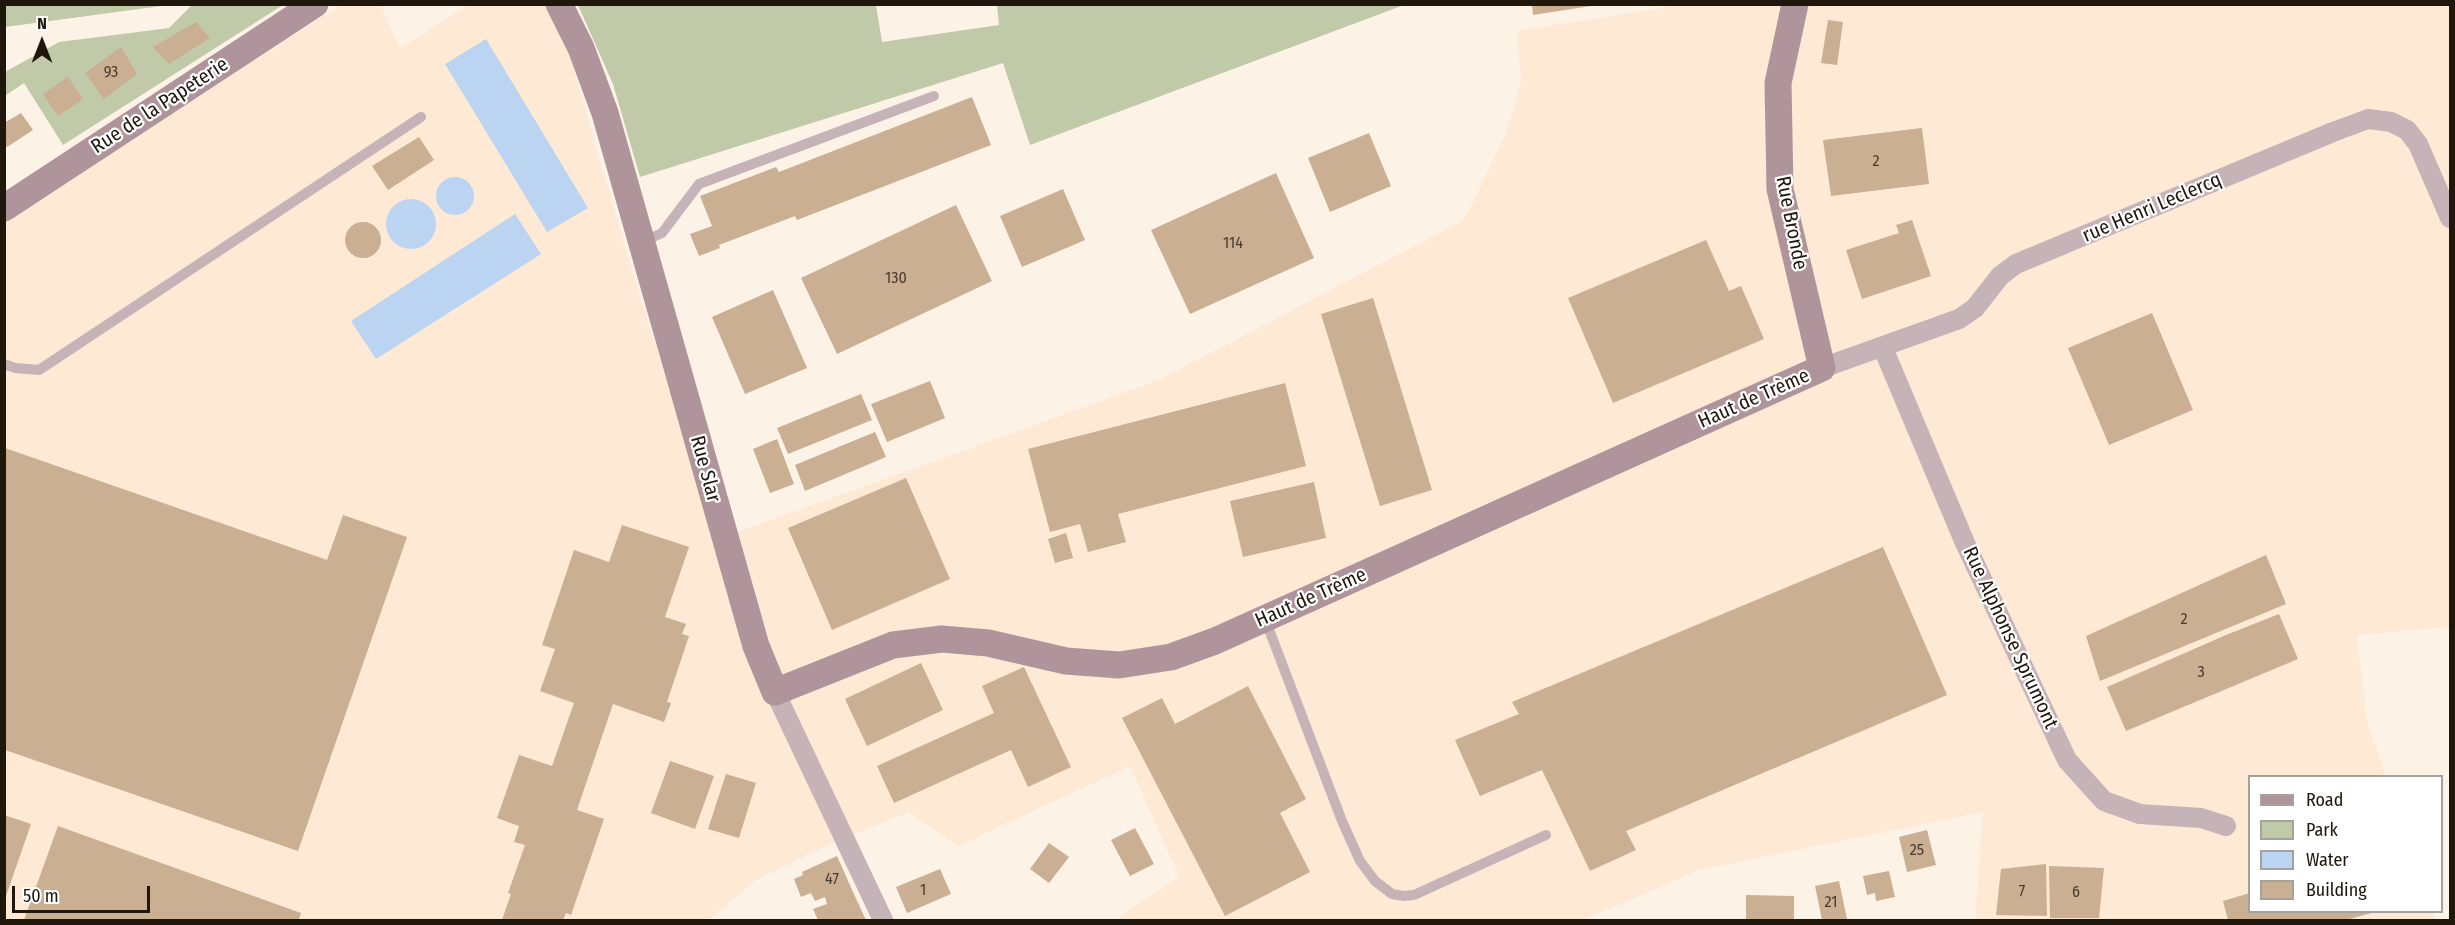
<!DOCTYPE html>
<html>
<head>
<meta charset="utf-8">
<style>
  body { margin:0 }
  #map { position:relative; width:2455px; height:925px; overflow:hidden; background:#fdf2e6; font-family:"Fira Sans Condensed",sans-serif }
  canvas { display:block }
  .frame { position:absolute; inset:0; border:6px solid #1f160c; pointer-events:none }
  .legend { position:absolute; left:2248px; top:775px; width:195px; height:138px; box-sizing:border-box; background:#fff; border:2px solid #a5a29e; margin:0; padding:8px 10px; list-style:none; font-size:18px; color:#1f160c }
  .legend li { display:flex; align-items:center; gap:12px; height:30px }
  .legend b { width:30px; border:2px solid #a5a29e }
  .north { position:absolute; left:12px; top:12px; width:60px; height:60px; -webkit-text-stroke:4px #fff; paint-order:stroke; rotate:0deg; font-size:16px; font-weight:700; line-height:24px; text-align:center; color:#1f160c }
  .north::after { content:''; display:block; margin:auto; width:21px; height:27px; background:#1f160c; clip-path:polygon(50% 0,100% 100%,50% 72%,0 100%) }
  .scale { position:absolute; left:12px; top:886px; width:138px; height:27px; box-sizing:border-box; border:3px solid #1f160c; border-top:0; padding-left:8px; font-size:18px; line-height:21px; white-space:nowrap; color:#1f160c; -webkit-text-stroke:4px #fff; paint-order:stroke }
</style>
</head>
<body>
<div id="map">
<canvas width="2455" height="925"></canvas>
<div class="frame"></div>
<ul class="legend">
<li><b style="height:8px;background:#af949b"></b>Road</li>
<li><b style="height:16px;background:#c1caa8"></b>Park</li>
<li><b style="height:16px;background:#bbd4f2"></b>Water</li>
<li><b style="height:16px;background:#caaf93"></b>Building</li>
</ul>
<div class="north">N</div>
<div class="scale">50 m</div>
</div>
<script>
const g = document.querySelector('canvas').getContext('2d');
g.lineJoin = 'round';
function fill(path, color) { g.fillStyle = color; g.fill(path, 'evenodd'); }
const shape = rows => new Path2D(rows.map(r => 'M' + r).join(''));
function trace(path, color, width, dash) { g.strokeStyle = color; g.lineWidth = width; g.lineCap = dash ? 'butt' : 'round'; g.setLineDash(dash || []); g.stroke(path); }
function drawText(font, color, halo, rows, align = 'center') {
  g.font = font + ' "Fira Sans Condensed",sans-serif'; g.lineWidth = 4.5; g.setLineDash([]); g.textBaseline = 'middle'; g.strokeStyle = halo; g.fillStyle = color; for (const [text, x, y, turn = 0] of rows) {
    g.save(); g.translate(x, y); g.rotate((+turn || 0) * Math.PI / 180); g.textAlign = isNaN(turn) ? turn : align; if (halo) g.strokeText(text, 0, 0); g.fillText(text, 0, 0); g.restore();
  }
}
const built = shape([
  [1686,4,2450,5,2450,627,2357,635,2367,723,2386,776,2250,776,2250,912,2433,912,2436,920,1975,920,1983,812,1699,870,1583,920,1115,920,1179,876,1130,766,958,846,908,812,835,842,757,879,709,920,5,920,4,222,341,5,380,5,400,48,469,5,544,5,564,36,636,284,716,540,1159,380,1464,220,1505,135,1515,104,1521,79,1517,31]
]);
const green = shape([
  [5,4,169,4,169,5,5,27],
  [192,5,283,5,63,145,24,83,5,96,5,72,59,42,169,28],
  [578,5,876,5,882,42,999,25,997,5,1404,5,1030,145,1003,63,640,177,613,84]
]);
const water = shape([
  [486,39,588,208,547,232,445,64],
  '436 196a19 19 0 1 1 38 0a19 19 0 1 1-38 0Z',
  '386 224a25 25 0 1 1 50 0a25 25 0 1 1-50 0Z',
  [515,214,541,254,376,359,351,321]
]);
const building = shape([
  [1532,4,1591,4,1591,6,1533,15],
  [1828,20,1843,22,1837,65,1821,63],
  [196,22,210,38,169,64,153,47],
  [121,47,137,74,104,99,85,73],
  [68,77,83,99,58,116,43,94],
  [972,97,991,145,797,220,795,216,719,245,720,248,699,256,690,234,712,226,700,196,776,167,779,172],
  [21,113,33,130,7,147,4,144,4,123],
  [1922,128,1929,184,1831,196,1823,140],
  [1369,133,1391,186,1330,212,1308,158],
  [419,137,434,160,388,190,372,166],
  [1276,173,1314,258,1190,314,1151,230],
  [1063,189,1085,240,1022,267,1000,216],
  [956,205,992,281,837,354,801,278],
  [1912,220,1931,276,1862,299,1846,250,1899,233,1896,225],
  '345 240a18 18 0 1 1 36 0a18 18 0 1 1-36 0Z',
  [1706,240,1729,291,1741,286,1764,339,1613,403,1568,298],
  [773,290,807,368,745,394,712,317],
  [1373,298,1432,490,1380,506,1321,314],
  [2152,313,2193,410,2109,445,2068,348],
  [930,381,945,418,887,442,871,404],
  [1285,383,1306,466,1118,514,1126,542,1088,552,1080,524,1050,532,1028,449],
  [861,394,872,420,788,454,777,428],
  [875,432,886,457,805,491,795,465],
  [777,439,794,484,770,493,753,449],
  [5,448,327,560,343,515,407,537,298,851,5,750],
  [906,478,950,579,832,630,788,528],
  [1314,482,1326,538,1243,557,1230,501],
  [622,525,689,547,665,617,686,624,682,634,689,636,667,702,671,703,664,722,613,704,577,810,604,819,571,915,566,913,563,920,502,920,511,894,508,893,525,845,514,842,519,826,497,818,519,755,552,766,574,703,540,691,555,649,542,645,574,550,609,562],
  [1066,533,1073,558,1055,563,1048,539],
  [1883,547,1947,695,1626,831,1636,850,1590,871,1542,770,1480,796,1455,740,1519,714,1512,702],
  [2266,555,2286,604,2100,681,2086,636],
  [2279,614,2298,659,2126,731,2107,687,2226,635],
  [921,663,943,710,867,746,845,699],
  [1024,667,1071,767,1028,787,1011,750,894,803,877,766,994,713,982,686],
  [1248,686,1306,799,1280,813,1310,872,1225,916,1122,718,1162,698,1175,724],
  [670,761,714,776,695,829,651,813],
  [726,774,756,783,739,838,708,829],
  [4,815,31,824,5,899,4,899],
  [58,826,301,913,299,920,24,920],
  [1135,828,1154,864,1130,876,1111,840],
  [1927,830,1936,865,1907,872,1899,837],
  [1049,843,1069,857,1049,883,1030,869],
  [837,856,853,892,866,920,818,920,813,909,827,904,825,897,815,901,811,893,801,897,794,879,803,875,802,872],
  [2046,864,2047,916,1996,915,2001,869],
  [2049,866,2104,868,2099,918,2050,918],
  [940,869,951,894,907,913,896,887],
  [1889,871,1895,897,1876,901,1875,893,1867,895,1863,876],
  [1839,881,1847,919,1822,920,1815,886],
  [2250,893,2250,912,2375,912,2346,920,2228,920,2223,901],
  [1746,895,1794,896,1794,920,1746,920]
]);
const lane = shape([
  [642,242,662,233,699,184,934,96],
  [4,364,15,368,39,370,421,117],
  [1265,619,1342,821,1360,861,1375,881,1392,894,1404,896,1414,895,1546,835]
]);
const street = shape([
  [1883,348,1965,543,2067,760,2104,801,2140,814,2201,818,2226,826],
  [1822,368,1959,319,1975,308,2000,276,2016,264,2333,132,2368,119,2391,122,2407,130,2418,144,2450,218],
  [775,692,883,920]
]);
const secondary = shape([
  [559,4,581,48,605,113,756,646,775,692,893,645,942,639,988,643,1066,661,1119,665,1171,657,1215,641,1822,368,1780,189,1778,83,1795,4],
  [4,208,315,4]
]);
const numberNames = [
  ["93",111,73],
  ["2",1876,162],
  ["114",1233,244],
  ["130",896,279],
  ["2",2184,620],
  ["3",2201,673],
  ["25",1917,851],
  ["47",832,880],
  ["1",923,891],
  ["7",2022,892],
  ["6",2076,893],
  ["21",1831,903]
];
const streetNames = [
  ["Rue de la Papeterie",160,106,-33],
  ["rue Henri Leclercq",2152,208,-23],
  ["Rue Bronde",1791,223,79],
  ["Haut de Trème",1754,399,-24],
  ["Rue Slar",705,469,75],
  ["Haut de Trème",1311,598,-24],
  ["Rue Alphonse Sprumont",2010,638,65]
];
fill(built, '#fde9d4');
fill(green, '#c1caa8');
fill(water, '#bbd4f2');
fill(building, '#caaf93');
trace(lane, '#c6b3b8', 10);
trace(street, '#c6b3b8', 20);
trace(secondary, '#af949b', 27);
drawText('16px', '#4a3c2e', null, numberNames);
drawText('20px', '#1f160c', '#fff', streetNames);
</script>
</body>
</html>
